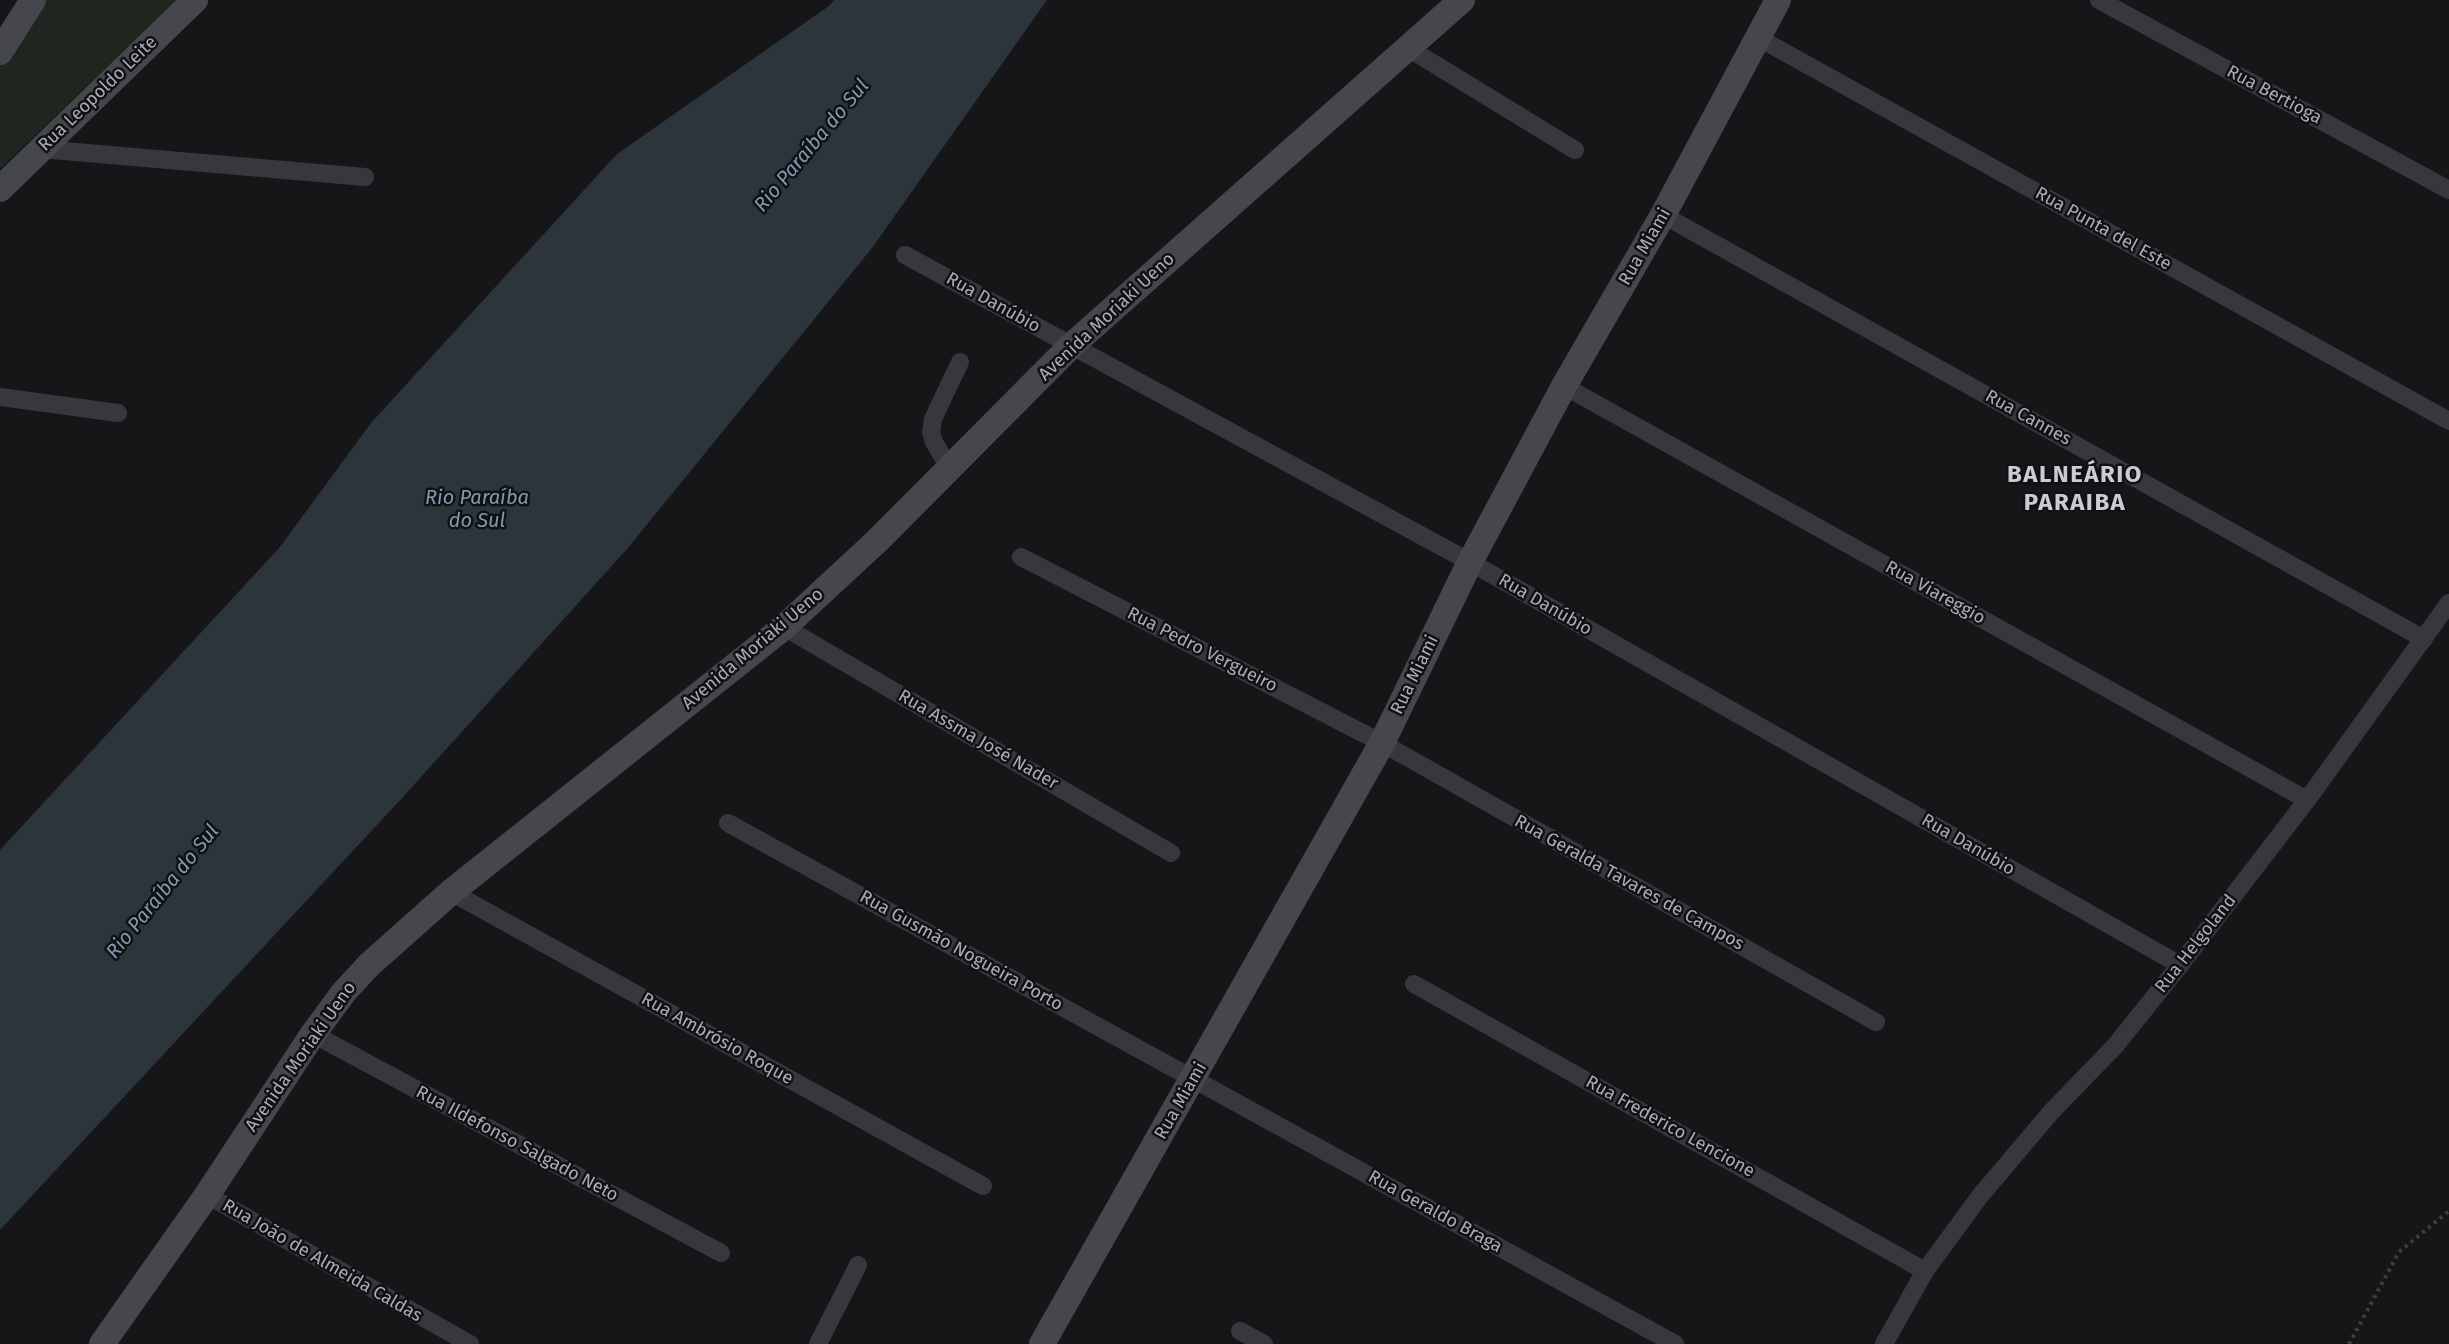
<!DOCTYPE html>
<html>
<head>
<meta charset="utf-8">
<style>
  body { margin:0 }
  canvas { display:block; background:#161618 }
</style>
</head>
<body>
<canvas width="2449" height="1344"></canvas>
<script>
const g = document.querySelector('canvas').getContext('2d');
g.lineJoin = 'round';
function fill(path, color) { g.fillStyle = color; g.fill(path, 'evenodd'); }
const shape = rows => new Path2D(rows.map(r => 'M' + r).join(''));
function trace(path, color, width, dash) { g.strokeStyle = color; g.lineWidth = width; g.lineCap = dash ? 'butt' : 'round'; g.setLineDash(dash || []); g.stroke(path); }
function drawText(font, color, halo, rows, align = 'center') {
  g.font = font + ' "Fira Sans",sans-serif'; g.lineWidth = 5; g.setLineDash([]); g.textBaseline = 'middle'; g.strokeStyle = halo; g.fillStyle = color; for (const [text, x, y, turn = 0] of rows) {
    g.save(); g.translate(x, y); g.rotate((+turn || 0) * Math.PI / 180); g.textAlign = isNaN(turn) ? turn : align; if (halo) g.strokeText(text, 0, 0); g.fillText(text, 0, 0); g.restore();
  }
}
const green = shape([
  [46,0,177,0,0,169,0,65]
]);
const water = shape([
  [834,0,1047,0,872,248,627,549,402,798,0,1230,0,850,280,547,371,423,617,154,829,6]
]);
const path = shape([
  [2349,1344,2399,1252,2449,1211]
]);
const street = shape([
  [2099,0,2449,190],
  [1757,37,2449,421],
  [1408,48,1575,150],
  [41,149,365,177],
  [1663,215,2424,639],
  [905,255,1470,562,2180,965],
  [1564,386,2307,800],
  [0,397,118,413],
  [950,469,934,442,931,432,933,419,960,362],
  [1021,557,1382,743,1876,1022],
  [784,627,1171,853],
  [728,823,1675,1344],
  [451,892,983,1186],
  [1414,984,1925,1271],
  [313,1034,721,1253],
  [207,1195,470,1344],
  [1240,1331,1264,1344],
  [818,1344,858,1265],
  [1884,1344,1925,1271,1980,1196,2052,1111,2115,1046,2180,965,2307,800,2449,603]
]);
const secondary = shape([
  [0,52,33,0],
  [0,189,195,0],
  [102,1344,207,1195,313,1034,344,992,369,965,451,892,784,627,877,541,1071,346,1462,0],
  [1042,1344,1382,743,1470,562,1564,386,1663,215,1778,0]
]);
const streetNames = [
  ["Rua Leopoldo Leite",98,94,-44],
  ["Rua Bertioga",2274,95,28],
  ["Rua Punta del Este",2103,229,29],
  ["Rua Miami",1645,247,-60],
  ["Rua Danúbio",993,303,29],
  ["Avenida Moriaki Ueno",1107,317,-43],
  ["Rua Cannes",2028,418,29],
  ["Rua Viareggio",1935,593,29],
  ["Rua Danúbio",1545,605,30],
  ["Avenida Moriaki Ueno",753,649,-40],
  ["Rua Pedro Vergueiro",1202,650,27],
  ["Rua Miami",1415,675,-64],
  ["Rua Assma José Nader",978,740,30],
  ["Rua Danúbio",1968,845,30],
  ["Rua Geralda Tavares de Campos",1629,883,29],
  ["Rua Helgoland",2196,944,-52],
  ["Rua Gusmão Nogueira Porto",961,951,29],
  ["Rua Ambrósio Roque",717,1039,29],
  ["Avenida Moriaki Ueno",301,1057,-55],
  ["Rua Miami",1181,1101,-60],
  ["Rua Frederico Lencione",1670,1127,29],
  ["Rua Ildefonso Salgado Neto",517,1144,28],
  ["Rua Geraldo Braga",1435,1212,29],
  ["Rua João de Almeida Caldas",322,1261,30]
];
const waterNames = [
  ["Rio Paraíba do Sul",812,146,-50],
  ["Rio Paraíba",477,498],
  ["do Sul",477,521],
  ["Rio Paraíba do Sul",163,892,-51]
];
const districtNames = [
  ["BALNEÁRIO",2075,475],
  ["PARAIBA",2075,503]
];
fill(green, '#1e261f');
fill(water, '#2c353c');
trace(path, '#3d3f44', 4, [3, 4.5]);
trace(street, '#37383d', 18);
trace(secondary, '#45474d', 26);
drawText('18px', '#a8adb8', '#111113', streetNames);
drawText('italic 20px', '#7f9bb3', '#111113', waterNames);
g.letterSpacing = '1.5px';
drawText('bold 24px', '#c9ccd4', '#111113', districtNames);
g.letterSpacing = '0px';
</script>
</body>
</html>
